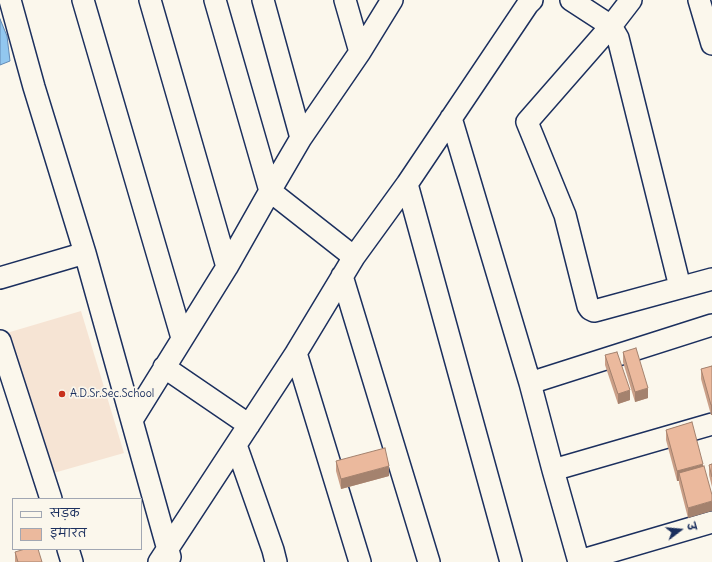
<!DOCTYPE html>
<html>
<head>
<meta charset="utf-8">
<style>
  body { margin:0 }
  #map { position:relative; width:712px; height:562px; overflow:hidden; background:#fbf7ec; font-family:Delius,"Playpen Sans Deva",sans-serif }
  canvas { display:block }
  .legend { position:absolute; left:12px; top:498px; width:130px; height:52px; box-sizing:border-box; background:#fbf7ec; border:1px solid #a1a7b3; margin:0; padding:5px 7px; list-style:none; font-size:12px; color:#1b2f5e }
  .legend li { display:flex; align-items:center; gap:8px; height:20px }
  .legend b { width:20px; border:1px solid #a1a7b3 }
  .north { position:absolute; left:660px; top:510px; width:40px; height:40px; -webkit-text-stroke:3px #fbf7ec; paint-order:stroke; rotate:74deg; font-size:11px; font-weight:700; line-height:16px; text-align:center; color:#1b2f5e }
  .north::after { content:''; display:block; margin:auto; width:14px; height:18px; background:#1b2f5e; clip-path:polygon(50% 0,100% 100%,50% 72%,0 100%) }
</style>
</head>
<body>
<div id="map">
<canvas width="712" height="562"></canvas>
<ul class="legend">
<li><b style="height:5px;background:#fbf7ec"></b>सड़क</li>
<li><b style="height:11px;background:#ebb99d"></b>इमारत</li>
</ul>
<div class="north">उ</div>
</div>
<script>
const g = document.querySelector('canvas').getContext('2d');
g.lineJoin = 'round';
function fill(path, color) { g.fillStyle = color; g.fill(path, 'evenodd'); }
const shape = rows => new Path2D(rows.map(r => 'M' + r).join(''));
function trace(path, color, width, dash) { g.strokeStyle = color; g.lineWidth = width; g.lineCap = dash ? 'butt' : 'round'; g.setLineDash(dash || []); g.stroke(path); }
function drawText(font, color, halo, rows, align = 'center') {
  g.font = font + ' Delius,sans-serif'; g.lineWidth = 3.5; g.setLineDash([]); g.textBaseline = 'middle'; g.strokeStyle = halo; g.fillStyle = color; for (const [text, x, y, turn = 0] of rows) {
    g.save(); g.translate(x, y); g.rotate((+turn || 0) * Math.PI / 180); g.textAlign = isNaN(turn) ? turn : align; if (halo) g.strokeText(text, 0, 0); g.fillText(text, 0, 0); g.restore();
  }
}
const built = shape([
  [81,311,124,453,43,476,0,335]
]);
const water = shape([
  [0,19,7,36,10,61,0,65,0,19]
]);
const street = shape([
  [10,0,34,87,85,253,170,557],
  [83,0,182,338],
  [150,0,227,267],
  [215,0,270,191,354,257],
  [263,0,301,138],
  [345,0,360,52],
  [571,0,611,26,618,38,680,287],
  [631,0,611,26,527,122,565,215,588,306,590,309,594,311,598,310,712,279],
  [699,0,712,44],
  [451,118,530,383,553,470,579,562],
  [407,184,511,562],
  [342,276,429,562],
  [0,278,85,253],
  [0,341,51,499],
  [296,353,360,562],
  [164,367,249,425],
  [530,383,712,325],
  [132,420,227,267,270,191,301,138,360,52,392,0],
  [236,445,273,550,276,562],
  [553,470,712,424],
  [68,549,72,562],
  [579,561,712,522],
  [159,562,296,353,354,257,407,184,528,4,532,0]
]);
const wall = shape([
  [623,352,648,398,635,402,623,362],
  [605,355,630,400,618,404,605,365],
  [712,366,711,415,701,379,701,369],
  [692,422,688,518,679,483,679,481,677,481,666,440,666,430],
  [336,461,389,476,341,489,336,471],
  [712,464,712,487,709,475,709,465],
  [15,552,42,562,15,562]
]);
const shadedWall = shape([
  [648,388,648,398,635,402,635,392],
  [630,390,630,400,618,404,618,394],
  [711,405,712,405,712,415,711,415],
  [703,464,703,474,679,473,679,481,677,481,677,471],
  [389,466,389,476,341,489,341,479],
  [712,501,712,511,688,518,688,508]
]);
const building = shape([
  [636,348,648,388,635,392,623,352,636,348],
  [617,352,630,390,618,394,605,355,617,352],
  [712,366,712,405,711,405,701,369,712,366],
  [692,422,703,464,677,471,666,430,692,422],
  [385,448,389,466,341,479,336,461,385,448],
  [712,464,712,477,709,465,712,464],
  [704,466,712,495,712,501,688,508,679,473,704,466],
  [25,549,38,549,42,562,18,562,15,552,25,549]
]);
const markers = [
  [62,394,4,"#c8321e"]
];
const poiNames = [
  ["A.D.Sr.Sec.School",70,394]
];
fill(built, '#f6e4d4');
fill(water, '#92c7ef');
trace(water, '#628ab5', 1);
trace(street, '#1b2f5e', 24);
trace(street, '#fbf7ec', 21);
fill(wall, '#ca9f87');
fill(shadedWall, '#a4826e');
fill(building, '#ebb99d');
trace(building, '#a4826e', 1);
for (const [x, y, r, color] of markers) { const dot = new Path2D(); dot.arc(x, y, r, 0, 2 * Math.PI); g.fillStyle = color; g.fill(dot); trace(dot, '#fbf7ec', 1.5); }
drawText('11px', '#1b2f5e', '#fbf7ec', poiNames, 'left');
</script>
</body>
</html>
